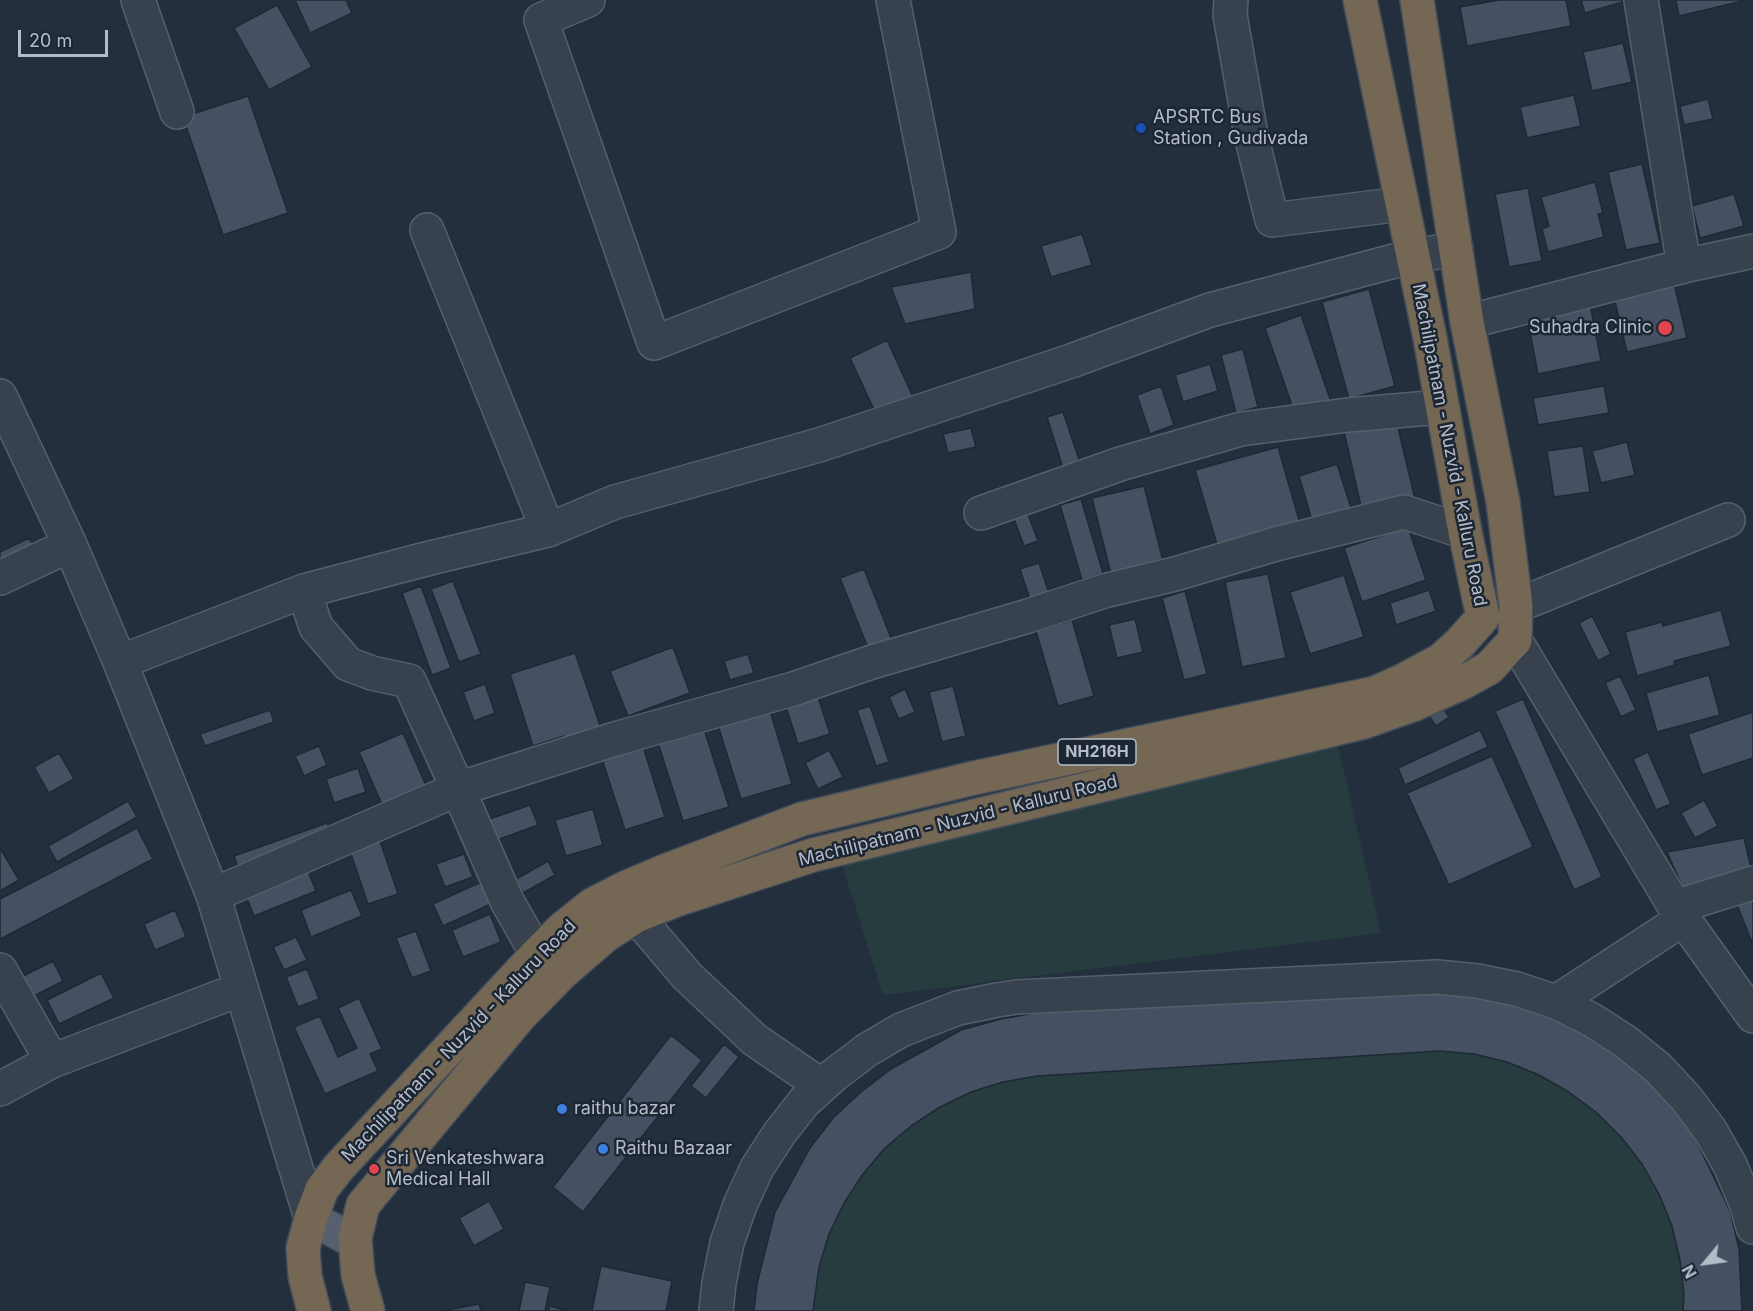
<!DOCTYPE html>
<html>
<head>
<meta charset="utf-8">
<style>
  body { margin:0 }
  #map { position:relative; width:1753px; height:1311px; overflow:hidden; background:#242f3e; font-family:Inter,sans-serif }
  canvas { display:block }
  .north { position:absolute; left:1675px; top:1233px; width:60px; height:60px; -webkit-text-stroke:4px #1d2633; paint-order:stroke; rotate:241deg; font-size:16px; font-weight:700; line-height:24px; text-align:center; color:#b4bcc9 }
  .north::after { content:''; display:block; margin:auto; width:21px; height:27px; background:#b4bcc9; clip-path:polygon(50% 0,100% 100%,50% 72%,0 100%) }
  .scale { position:absolute; left:18px; top:30px; width:90px; height:27px; box-sizing:border-box; border:3px solid #b4bcc9; border-top:0; padding-left:8px; font-size:18px; line-height:21px; white-space:nowrap; color:#b4bcc9; -webkit-text-stroke:4px #1d2633; paint-order:stroke }
</style>
</head>
<body>
<div id="map">
<canvas width="1753" height="1311"></canvas>
<div class="north">N</div>
<div class="scale">20 m</div>
</div>
<script>
const g = document.querySelector('canvas').getContext('2d');
g.lineJoin = 'round';
function fill(path, color) { g.fillStyle = color; g.fill(path, 'evenodd'); }
const shape = rows => new Path2D(rows.map(r => 'M' + r).join(''));
function trace(path, color, width, dash) { g.strokeStyle = color; g.lineWidth = width; g.lineCap = dash ? 'butt' : 'round'; g.setLineDash(dash || []); g.stroke(path); }
function drawText(font, color, halo, rows, align = 'center') {
  g.font = font + ' Inter,sans-serif'; g.lineWidth = 5; g.setLineDash([]); g.textBaseline = 'middle'; g.strokeStyle = halo; g.fillStyle = color; for (const [text, x, y, turn = 0] of rows) {
    g.save(); g.translate(x, y); g.rotate((+turn || 0) * Math.PI / 180); g.textAlign = isNaN(turn) ? turn : align; if (halo) g.strokeText(text, 0, 0); g.fillText(text, 0, 0); g.restore();
  }
}
const green = shape([
  [1338,746,1381,933,883,995,840,858,1233,766],
  [1440,1051,1474,1054,1507,1062,1539,1075,1569,1092,1597,1113,1621,1137,1642,1164,1659,1194,1672,1227,1680,1260,1684,1294,1683,1311,813,1311,819,1267,829,1234,844,1203,863,1174,885,1148,911,1126,940,1107,971,1092,1003,1082,1037,1076]
]);
const building = shape([
  [295,0,346,0,352,13,310,33,295,0],
  [1499,0,1566,0,1571,26,1467,46,1460,7,1499,0],
  [1581,0,1629,0,1585,13,1581,0],
  [1676,0,1747,0,1679,16,1676,0],
  [277,5,312,67,269,90,234,28,277,5],
  [1623,43,1632,82,1592,91,1583,52,1623,43],
  [1574,95,1581,126,1527,138,1520,107,1574,95],
  [248,96,288,213,223,235,183,117,248,96],
  [1708,99,1713,119,1684,125,1680,106,1708,99],
  [1642,164,1660,243,1626,250,1608,172,1642,164],
  [1595,182,1603,213,1598,214,1604,237,1548,252,1542,229,1549,226,1541,197,1595,182],
  [1528,188,1542,261,1509,267,1495,194,1528,188],
  [1734,194,1744,226,1700,238,1692,206,1734,194],
  [1082,234,1092,265,1051,277,1041,246,1082,234],
  [971,272,975,309,905,324,891,287,971,272],
  [1673,279,1687,338,1627,352,1613,293,1673,279],
  [1369,289,1395,386,1349,399,1322,302,1369,289],
  [1590,304,1601,361,1538,374,1527,316,1590,304],
  [1301,315,1331,402,1295,414,1265,328,1301,315],
  [887,340,913,397,876,414,850,358,887,340],
  [1243,349,1258,407,1236,413,1221,355,1243,349],
  [1210,364,1218,391,1183,402,1175,375,1210,364],
  [1161,386,1174,425,1150,434,1137,395,1161,386],
  [1604,386,1609,413,1538,425,1533,398,1604,386],
  [1063,412,1080,462,1063,468,1047,417,1063,412],
  [1395,415,1415,499,1362,511,1343,427,1395,415],
  [971,428,976,447,948,453,943,434,971,428],
  [1627,442,1635,475,1601,483,1592,451,1627,442],
  [1583,446,1590,492,1554,497,1547,451,1583,446],
  [1278,447,1301,527,1219,551,1195,470,1278,447],
  [1337,464,1352,511,1313,524,1299,476,1337,464],
  [1144,486,1164,565,1112,578,1092,498,1144,486],
  [1081,499,1103,573,1082,580,1060,505,1081,499],
  [1028,514,1038,541,1024,546,1014,519,1028,514],
  [1408,527,1426,580,1362,602,1344,548,1408,527],
  [29,538,39,553,0,572,0,552,29,538],
  [1039,563,1052,602,1033,609,1020,569,1039,563],
  [864,569,893,643,870,653,840,578,864,569],
  [1268,574,1286,658,1242,667,1225,582,1268,574],
  [1344,575,1364,637,1310,654,1290,592,1344,575],
  [453,581,481,654,459,662,431,589,453,581],
  [421,586,451,668,432,675,402,593,421,586],
  [1429,590,1436,611,1396,625,1390,603,1429,590],
  [1185,591,1207,674,1184,680,1162,598,1185,591],
  [1721,610,1731,646,1674,661,1675,665,1637,676,1625,632,1662,622,1663,626,1721,610],
  [1592,616,1611,654,1598,661,1579,623,1592,616],
  [1135,619,1143,652,1117,658,1109,625,1135,619],
  [1072,620,1094,696,1058,706,1036,631,1072,620],
  [673,647,690,693,628,716,610,671,673,647],
  [575,653,602,731,566,743,564,736,533,746,510,674,575,653],
  [748,654,754,673,730,680,724,661,748,654],
  [1709,675,1720,715,1657,732,1646,693,1709,675],
  [1620,676,1636,710,1621,717,1605,683,1620,676],
  [485,684,495,713,474,721,463,692,485,684],
  [953,686,966,736,942,742,929,692,953,686],
  [905,689,915,712,899,719,889,697,905,689],
  [816,691,830,734,798,744,784,701,816,691],
  [1523,699,1602,877,1574,890,1495,711,1523,699],
  [1440,703,1449,717,1436,726,1426,712,1440,703],
  [768,704,792,784,741,799,716,719,768,704],
  [870,706,889,762,876,766,857,710,870,706],
  [270,710,274,722,205,746,200,734,270,710],
  [1753,712,1753,758,1702,775,1688,734,1753,712],
  [702,723,729,807,683,821,656,737,702,723],
  [1480,730,1488,747,1405,785,1398,768,1480,730],
  [403,733,431,797,387,816,359,752,403,733],
  [641,740,665,817,625,830,600,753,641,740],
  [319,746,327,765,304,776,295,756,319,746],
  [829,750,843,777,818,789,805,763,829,750],
  [1648,752,1671,804,1656,810,1633,759,1648,752],
  [59,753,74,779,49,793,34,767,59,753],
  [1492,756,1533,847,1449,885,1407,793,1492,756],
  [358,768,366,792,334,803,326,779,358,768],
  [1704,800,1718,826,1695,838,1681,813,1704,800],
  [128,801,137,817,57,862,48,846,128,801],
  [530,805,538,825,489,843,481,822,530,805],
  [593,809,603,845,566,856,555,820,593,809],
  [327,823,333,840,240,873,234,856,327,823],
  [137,828,153,859,0,939,0,899,137,828],
  [378,835,398,894,368,904,348,845,378,835],
  [1744,838,1751,868,1684,890,1667,852,1744,838],
  [0,848,19,880,0,891,0,848],
  [464,854,473,877,445,887,436,864,464,854],
  [548,861,555,875,523,893,516,879,548,861],
  [306,866,316,891,254,916,244,891,306,866],
  [481,882,491,904,443,926,433,904,481,882],
  [351,890,362,916,311,937,301,910,351,890],
  [1753,896,1753,945,1736,902,1753,896],
  [175,910,186,937,155,950,144,924,175,910],
  [490,914,501,942,463,957,452,930,490,914],
  [416,931,431,971,412,978,396,938,416,931],
  [296,937,307,960,284,970,273,947,296,937],
  [53,961,63,981,34,996,23,976,53,961],
  [307,969,319,999,298,1007,286,977,307,969],
  [101,973,114,998,59,1024,47,1000,101,973],
  [1394,991,1435,992,1514,1001,1592,1033,1649,1081,1674,1108,1694,1136,1730,1211,1739,1249,1742,1311,1683,1311,1684,1294,1680,1260,1672,1226,1659,1194,1642,1164,1621,1137,1597,1113,1569,1092,1539,1075,1507,1062,1474,1054,1440,1051,1037,1076,1003,1082,971,1092,940,1107,911,1126,885,1148,863,1174,844,1203,829,1234,819,1267,813,1311,754,1311,757,1284,775,1212,810,1148,833,1118,861,1092,891,1069,961,1030,1001,1019,1035,1013,1394,991],
  [359,998,382,1049,370,1054,378,1071,325,1094,294,1027,320,1016,338,1057,357,1048,338,1008,359,998],
  [671,1035,702,1060,583,1212,553,1187,671,1035],
  [724,1044,739,1057,706,1098,691,1086,724,1044],
  [489,1201,504,1229,474,1246,459,1218,489,1201],
  [601,1266,672,1281,666,1311,592,1311,601,1266],
  [525,1282,550,1287,545,1311,519,1311,525,1282],
  [479,1304,481,1311,443,1311,479,1304],
  [549,1306,569,1311,549,1311,549,1306]
]);
const minor = shape([
  [138,0,177,112],
  [588,0,541,20,654,343,939,232,893,0],
  [1231,0,1230,15,1251,135,1272,220,1402,204],
  [1641,0,1684,266],
  [427,230,548,530],
  [1467,322,1684,266,1753,251],
  [0,396,70,545,120,662,213,895,311,1218],
  [981,513,1120,464,1241,429,1348,415,1441,407],
  [0,578,70,545],
  [304,591,316,627,348,664,372,673,409,681,458,789,507,901,537,954],
  [1516,606,1728,520],
  [1515,640,1675,907,1753,1016],
  [120,662,304,591,430,558,548,530,615,502,819,445,1071,361,1210,310,1413,256,1456,249],
  [213,895,458,789,615,739,793,689,872,662,1028,616,1104,591,1175,574,1276,544,1404,512,1465,532],
  [1675,907,1753,883],
  [636,916,687,976,755,1040,822,1086],
  [0,970,52,1061],
  [1556,1002,1683,919],
  [0,1089,52,1061,241,989],
  [716,1311,719,1283,727,1243,740,1205,757,1168,779,1134,804,1102,834,1075,867,1050,901,1030,958,1008,997,1000,1017,997,1437,977,1477,981,1517,989,1556,1002,1592,1020,1626,1042,1658,1068,1686,1098,1710,1130,1730,1165,1746,1203,1753,1227]
]);
const major = shape([
  [311,1218,355,1242]
]);
const highway = shape([
  [314,1311,305,1276,303,1248,311,1218,322,1189,339,1167,537,954,562,929,592,905,627,887,665,871,802,819,974,778,1375,693,1402,681,1441,660,1460,643,1483,617,1465,532,1430,338,1360,0],
  [368,1311,358,1275,355,1238,363,1205,519,1017,562,973,606,935,636,916,676,900,813,855,1364,722,1415,704,1462,683,1489,668,1515,640,1516,606,1503,502,1467,322,1417,0]
]);
const markers = [
  [1141,128,6,"#1a4fb4"],
  [1665,328,8,"#e0444e"],
  [562,1109,6,"#3f7fe0"],
  [603,1149,6,"#3f7fe0"],
  [374,1169,6,"#e0444e"]
];
const shields = [
  [1097,752,78]
];
const shieldNames = [
  ["NH216H",1097,752]
];
const poiNames = [
  ["APSRTC Bus",1153,118],
  ["Station , Gudivada",1153,139],
  ["Suhadra Clinic",1652,328,"right"],
  ["raithu bazar",574,1109],
  ["Raithu Bazaar",615,1149],
  ["Sri Venkateshwara",386,1159],
  ["Medical Hall",386,1180]
];
const streetNames = [
  ["Machilipatnam - Nuzvid - Kalluru Road",1449,445,79],
  ["Machilipatnam - Nuzvid - Kalluru Road",958,821,-14],
  ["Machilipatnam - Nuzvid - Kalluru Road",459,1041,-46]
];
fill(green, '#263c3f');
fill(building, '#455162');
trace(building, '#1f2835', 1.5);
trace(minor, '#565f6c', 36);
trace(major, '#414a57', 36);
trace(highway, '#434c59', 36);
trace(minor, '#38414e', 33);
trace(major, '#56606e', 33);
trace(highway, '#746855', 33);
for (const [x, y, r, color] of markers) { const dot = new Path2D(); dot.arc(x, y, r, 0, 2 * Math.PI); g.fillStyle = color; g.fill(dot); trace(dot, '#1d2633', 2); }
for (const [x, y, w] of shields) { const box = new Path2D(); box.roundRect(x - w / 2, y - 13, w, 26, 4.5); g.fillStyle = '#1d2633'; g.fill(box); trace(box, '#b4bcc9', 1.5); }
drawText('bold 16px', '#b4bcc9', null, shieldNames);
drawText('18px', '#b4bcc9', '#1d2633', poiNames, 'left');
drawText('18px', '#b4bcc9', '#1d2633', streetNames);
</script>
</body>
</html>
